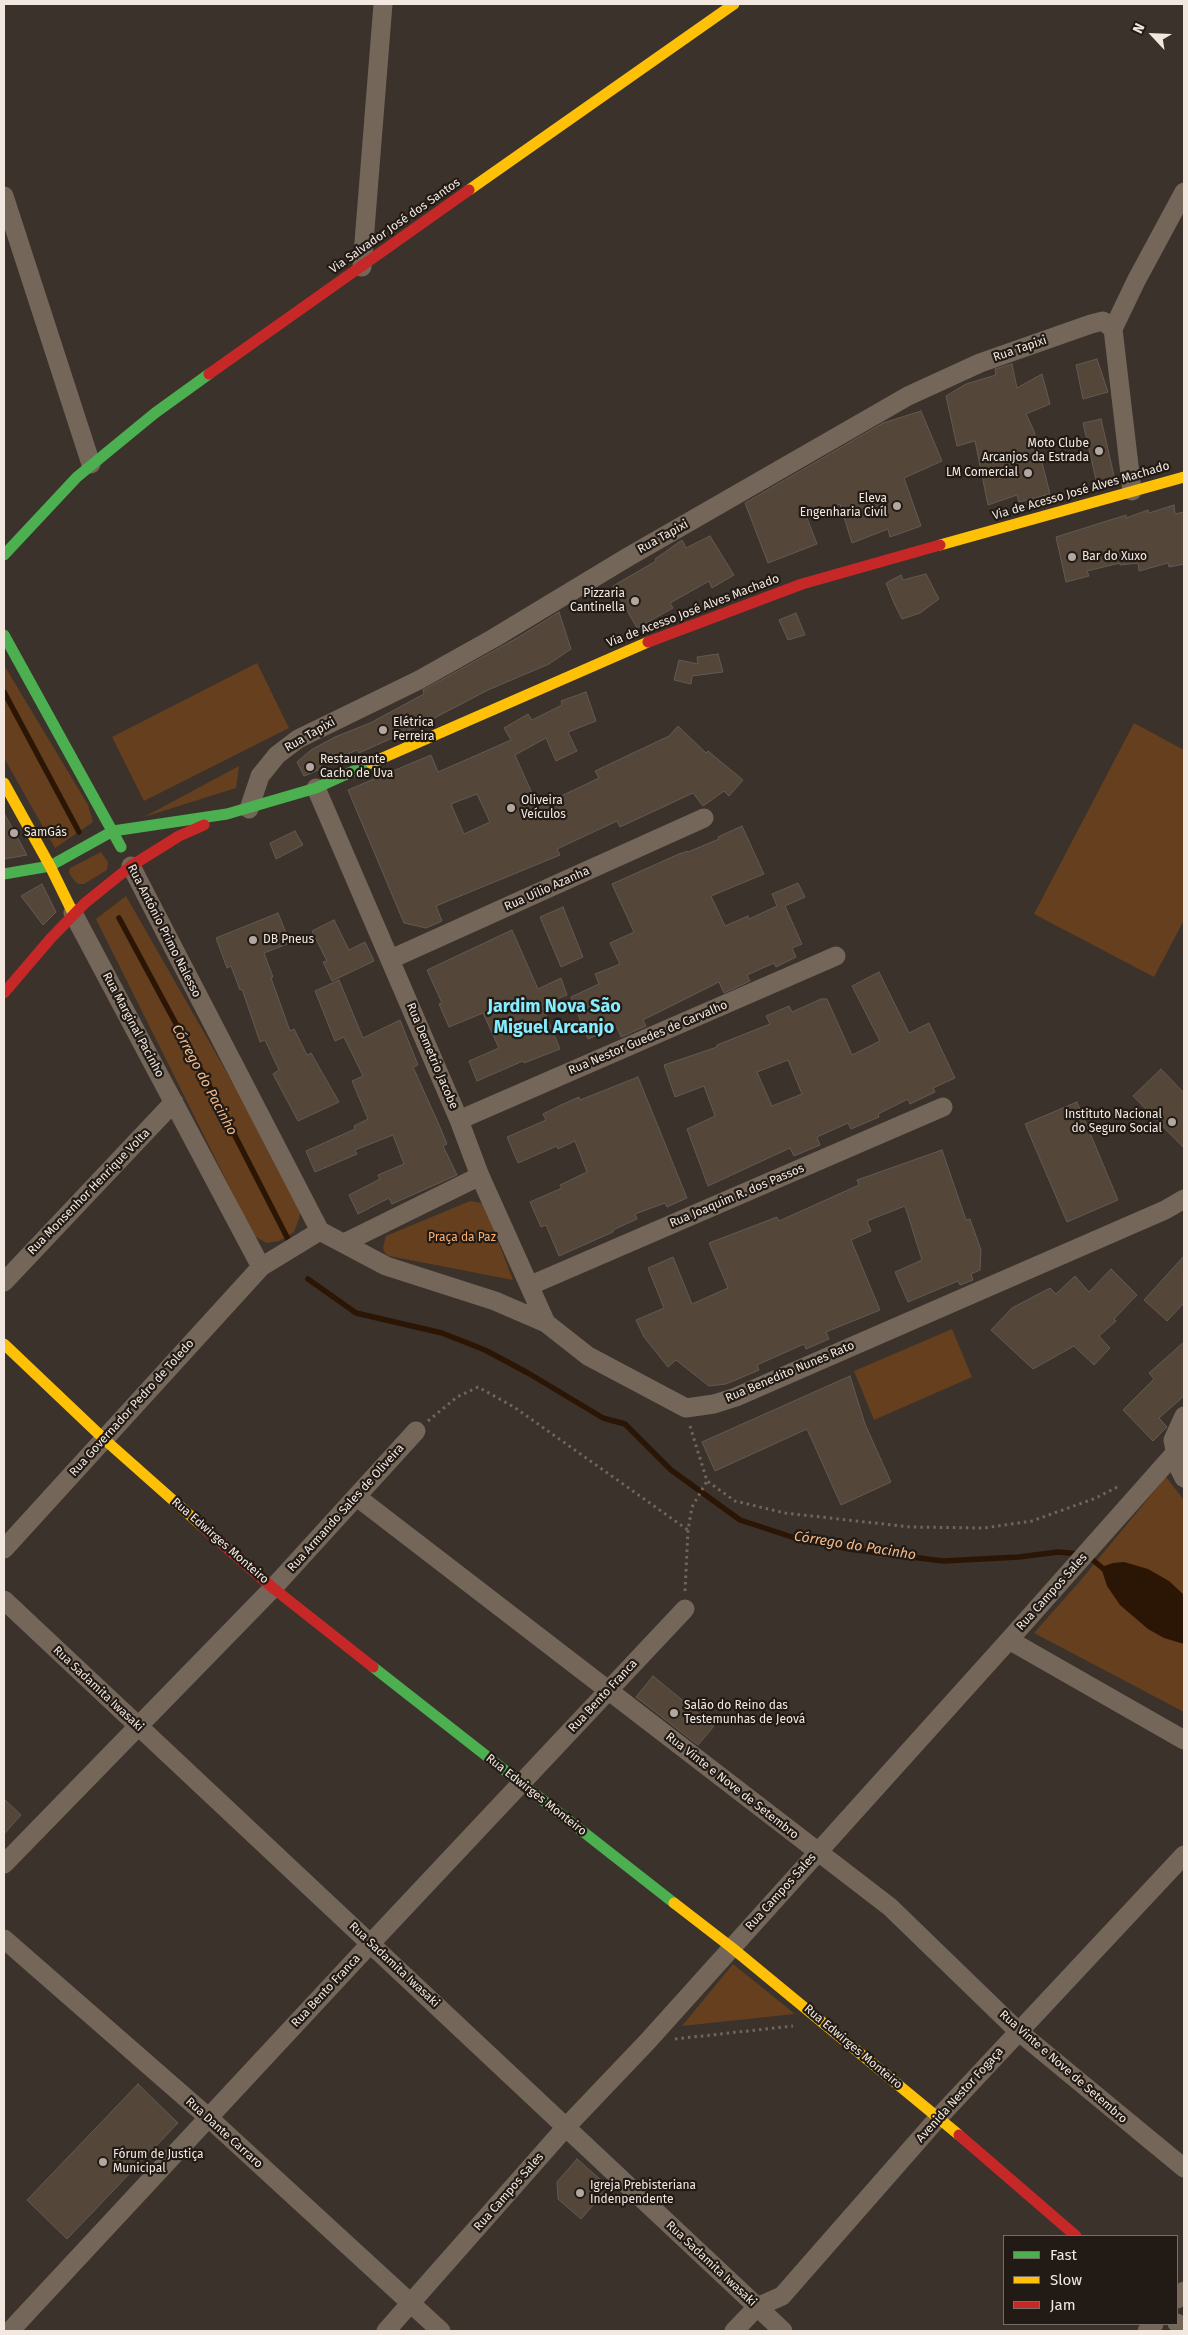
<!DOCTYPE html>
<html>
<head>
<meta charset="utf-8">
<style>
  body { margin:0 }
  #map { position:relative; width:1188px; height:2335px; overflow:hidden; background:#3b322b; font-family:"Fira Sans",sans-serif }
  canvas { display:block }
  .frame { position:absolute; inset:0; border:5px solid #f2e8e0; pointer-events:none }
  .legend { position:absolute; left:1003px; top:2235px; width:175px; height:90px; box-sizing:border-box; background:#221b15; border:1px solid #756d66; margin:0; padding:6px 9px; list-style:none; font-size:15px; color:#f2e8e0 }
  .legend li { display:flex; align-items:center; gap:10px; height:25px }
  .legend b { width:25px; border:1px solid #756d66 }
  .north { position:absolute; left:1128px; top:10px; width:50px; height:50px; -webkit-text-stroke:4px #221b15; paint-order:stroke; rotate:295deg; font-size:14px; font-weight:700; line-height:20px; text-align:center; color:#f2e8e0 }
  .north::after { content:''; display:block; margin:auto; width:18px; height:22px; background:#f2e8e0; clip-path:polygon(50% 0,100% 100%,50% 72%,0 100%) }
</style>
</head>
<body>
<div id="map">
<canvas width="1188" height="2335"></canvas>
<div class="frame"></div>
<ul class="legend">
<li><b style="height:6px;background:#4caf50"></b>Fast</li>
<li><b style="height:6px;background:#ffc107"></b>Slow</li>
<li><b style="height:6px;background:#c62828"></b>Jam</li>
</ul>
<div class="north">N</div>
</div>
<script>
const g = document.querySelector('canvas').getContext('2d');
g.lineJoin = 'round';
function fill(path, color) { g.fillStyle = color; g.fill(path, 'evenodd'); }
const shape = rows => new Path2D(rows.map(r => 'M' + r).join(''));
function trace(path, color, width, dash) { g.strokeStyle = color; g.lineWidth = width; g.lineCap = dash ? 'butt' : 'round'; g.setLineDash(dash || []); g.stroke(path); }
function drawText(font, color, halo, rows, align = 'center') {
  g.font = font + ' "Fira Sans",sans-serif'; g.lineWidth = 4.5; g.setLineDash([]); g.textBaseline = 'middle'; g.strokeStyle = halo; g.fillStyle = color; for (const [text, x, y, turn = 0] of rows) {
    g.save(); g.translate(x, y); g.rotate((+turn || 0) * Math.PI / 180); g.textAlign = isNaN(turn) ? turn : align; if (halo) g.strokeText(text, 0, 0); g.fillText(text, 0, 0); g.restore();
  }
}
const green = shape([
  [257,663,289,728,144,801,112,737],
  [4,665,88,805,93,822,55,848,4,758],
  [1134,723,1184,750,1184,920,1154,977,1034,914],
  [239,766,236,788,144,817],
  [101,852,108,862,107,870,84,884,78,884,73,879,69,873,70,868],
  [126,896,294,1190,301,1209,299,1219,294,1232,279,1241,267,1243,254,1236,96,919],
  [470,1201,481,1203,485,1207,513,1280,389,1256,385,1253,383,1248,386,1236],
  [952,1329,972,1377,874,1420,854,1371],
  [1166,1477,1184,1500,1184,1712,1034,1633,1080,1581],
  [733,1964,795,2014,682,2026]
]);
const water = shape([
  [1124,1562,1148,1569,1169,1581,1184,1595,1184,1644,1164,1638,1148,1629,1120,1605,1107,1586,1101,1567,1113,1563]
]);
const stream = shape([
  [4,692,79,832],
  [119,918,210,1087,290,1243],
  [308,1279,356,1313,442,1333,485,1350,528,1373,603,1418,625,1424,671,1470,740,1520,798,1539,849,1549,943,1561,1019,1557,1058,1552,1080,1554],
  [1088,1556,1106,1571]
]);
const building = shape([
  [1097,359,1108,392,1083,399,1076,365,1097,359],
  [1012,364,1017,388,1042,374,1050,404,1026,414,1034,431,1050,494,1019,502,1017,495,988,505,975,441,957,446,946,396,966,384,996,375,995,369,1012,364],
  [921,411,942,461,904,478,921,526,890,537,888,529,852,543,840,504,807,518,817,544,768,563,745,503,883,423,921,411],
  [1101,419,1115,480,1097,484,1083,423,1101,419],
  [1174,505,1175,514,1184,512,1184,564,1169,567,1168,563,1139,571,1138,563,1120,565,1120,563,1087,571,1089,576,1066,582,1056,537,1126,515,1126,518,1148,510,1149,513,1174,505],
  [710,536,734,575,712,588,709,581,670,603,673,608,637,628,613,586,656,561,655,559,682,540,686,548,710,536],
  [926,574,939,599,920,613,902,619,894,603,886,583,901,575,903,580,926,574],
  [559,612,571,649,549,664,488,690,421,725,359,753,357,750,320,766,321,769,304,776,297,762,311,750,335,737,370,723,424,694,423,690,517,638,559,612],
  [796,613,805,635,788,640,779,620,796,613],
  [718,654,723,672,692,676,691,684,674,680,679,660,698,664,697,657,718,654],
  [586,692,596,721,568,732,577,751,556,761,546,738,515,755,538,807,599,778,595,771,669,736,678,726,706,753,708,751,743,780,729,796,724,791,703,806,693,793,620,827,617,821,557,849,560,855,436,906,442,921,426,928,404,923,348,790,431,755,438,772,461,762,511,740,504,728,528,714,532,720,562,705,561,701,586,692],
  [477,794,490,822,464,834,451,804,477,794],
  [4,813,27,855,4,859,4,813],
  [742,826,764,874,711,896,725,926,748,916,749,919,777,906,772,894,798,883,805,897,785,906,802,944,792,948,796,957,776,967,774,963,747,975,750,981,724,993,719,982,643,1020,646,1026,621,1037,617,1027,588,1039,571,997,599,984,595,974,620,964,610,943,634,932,612,884,681,853,680,854,687,851,688,852,719,839,718,837,742,826],
  [295,831,303,845,276,859,270,843,295,831],
  [42,884,56,912,43,925,21,896,42,884],
  [563,907,583,957,561,967,540,917,563,907],
  [278,913,290,943,264,953,273,977,271,978,290,1031,294,1029,307,1055,311,1053,339,1102,298,1121,273,1074,279,1070,265,1040,260,1042,242,989,240,990,231,966,227,968,216,938,278,913],
  [334,920,349,950,365,942,374,961,332,981,323,962,327,961,312,931,334,920],
  [512,930,538,989,561,978,567,995,542,1005,560,1049,524,1063,523,1061,477,1081,469,1061,499,1048,483,1013,449,1027,439,1004,442,1003,427,970,512,930],
  [879,972,909,1033,929,1023,955,1078,933,1088,935,1092,910,1104,908,1099,878,1114,879,1117,851,1129,848,1123,817,1137,820,1145,794,1156,790,1148,708,1186,687,1129,715,1116,704,1086,675,1097,664,1065,717,1047,717,1045,770,1024,766,1016,789,1006,792,1012,821,999,827,999,852,1055,880,1041,852,986,879,972],
  [788,1060,802,1094,772,1106,757,1072,788,1060],
  [339,980,363,1038,400,1020,418,1065,413,1067,440,1127,447,1144,443,1146,457,1175,392,1204,389,1198,358,1214,349,1195,380,1179,378,1175,404,1164,393,1135,355,1150,357,1154,315,1172,306,1151,355,1129,354,1126,368,1119,352,1081,363,1076,344,1037,335,1041,315,991,339,980],
  [1161,1069,1184,1093,1184,1148,1133,1096,1161,1069],
  [638,1077,687,1198,667,1207,665,1203,635,1214,637,1219,613,1230,613,1232,559,1256,546,1225,541,1227,530,1202,562,1188,560,1185,587,1172,575,1141,558,1149,557,1146,518,1163,507,1137,546,1120,543,1114,561,1105,579,1097,580,1100,638,1077],
  [1077,1102,1118,1200,1067,1222,1025,1124,1077,1102],
  [942,1150,966,1220,970,1219,981,1250,980,1270,971,1274,973,1280,960,1285,958,1281,908,1302,895,1272,922,1260,905,1206,867,1221,871,1231,851,1240,880,1310,826,1332,829,1339,806,1349,804,1344,757,1365,759,1370,726,1384,709,1386,676,1360,668,1367,644,1337,636,1320,664,1308,648,1268,673,1257,692,1304,728,1288,709,1243,777,1217,779,1221,859,1185,857,1180,942,1150],
  [1184,1256,1184,1303,1167,1321,1144,1300,1184,1256],
  [1111,1269,1137,1295,1114,1319,1116,1321,1099,1336,1110,1348,1094,1365,1074,1346,1033,1369,991,1330,1012,1308,1050,1288,1056,1294,1075,1276,1089,1292,1111,1269],
  [1184,1342,1184,1396,1159,1418,1167,1427,1153,1441,1123,1410,1154,1379,1149,1373,1184,1342],
  [850,1376,865,1424,891,1482,841,1505,807,1429,715,1471,702,1442,850,1376],
  [653,1676,714,1726,698,1745,636,1697,653,1676],
  [4,1799,21,1815,4,1834,4,1799],
  [138,2084,178,2123,67,2239,27,2200,138,2084],
  [577,2159,609,2187,581,2219,558,2199,557,2182,577,2159]
]);
const path = shape([
  [428,1421,457,1397,478,1387,514,1407,688,1530],
  [690,1426,707,1481,735,1501,785,1513,910,1527,984,1528,1032,1521,1096,1498,1119,1486],
  [685,1591,688,1530,692,1507,707,1481],
  [675,2039,793,2026]
]);
const street = shape([
  [4,196,91,464],
  [362,267,383,4],
  [1132,491,1113,329,1136,281,1184,192],
  [316,788,459,1120,480,1176,546,1323],
  [249,809,260,776,277,755,298,739,419,680,494,638,628,557,908,396,980,363,1091,324,1103,321,1113,329],
  [131,866,320,1231],
  [73,913,261,1267],
  [391,959,704,818],
  [459,1120,836,956],
  [320,1231,386,1266,495,1301,546,1323,588,1356,686,1408,714,1404,736,1397,1165,1210,1184,1199],
  [344,1243,480,1176],
  [4,1282,174,1102],
  [531,1285,943,1107],
  [1184,1416,1173,1440,1178,1466,1184,1478],
  [357,1497,890,1907,1018,2031,1184,2168],
  [4,1549,261,1267,320,1231],
  [4,1600,783,2331],
  [1009,1640,1184,1740],
  [4,1864,273,1588,416,1431],
  [4,1939,209,2118,441,2331],
  [1177,2299,1184,2291],
  [1177,2323,1184,2330],
  [10,2331,371,1943,685,1609],
  [386,2331,566,2127,647,2042,1009,1640,1175,1453],
  [734,2331,757,2307,782,2296,938,2118,1184,1855],
  [1147,2331,1154,2324]
]);
const fast = shape([
  [4,555,77,477,155,413,209,374],
  [4,635,121,847],
  [4,874,50,866,113,831,227,814,316,788,371,763],
  [373,1667,674,1903]
]);
const slow = shape([
  [469,190,734,4],
  [940,545,1184,477],
  [371,763,648,642],
  [4,783,50,866,73,913],
  [4,1344,104,1439,202,1526],
  [674,1903,731,1947,959,2135]
]);
const jam = shape([
  [209,374,469,190],
  [648,642,802,584,940,545],
  [4,993,51,938,85,903,131,866,179,836,204,825],
  [202,1526,273,1588,373,1667],
  [959,2135,1076,2236]
]);
const markers = [
  [1099,451,5,"#b2a8a1"],
  [1028,473,5,"#b2a8a1"],
  [897,506,5,"#b2a8a1"],
  [1072,557,5,"#b2a8a1"],
  [635,601,5,"#b2a8a1"],
  [383,730,5,"#b2a8a1"],
  [310,767,5,"#b2a8a1"],
  [511,808,5,"#b2a8a1"],
  [14,833,5,"#b2a8a1"],
  [253,940,5,"#b2a8a1"],
  [1172,1122,5,"#b2a8a1"],
  [674,1713,5,"#b2a8a1"],
  [103,2162,5,"#b2a8a1"],
  [580,2193,5,"#b2a8a1"]
];
const streetNames = [
  ["Via Salvador José dos Santos",395,226,-35],
  ["Rua Tapixi",1020,349,-19],
  ["Via de Acesso José Alves Machado",1081,491,-16],
  ["Rua Tapixi",663,537,-29],
  ["Via de Acesso José Alves Machado",693,611,-21],
  ["Rua Tapixi",310,735,-30],
  ["Rua Uílio Azanha",547,889,-24],
  ["Rua Antônio Primo Nalesso",164,931,63],
  ["Rua Marginal Pacinho",133,1025,62],
  ["Rua Nestor Guedes de Carvalho",648,1038,-23],
  ["Rua Demetrio Jacobe",432,1056,67],
  ["Rua Monsenhor Henrique Volta",89,1192,-46],
  ["Rua Joaquim R. dos Passos",737,1196,-23],
  ["Rua Benedito Nunes Rato",790,1372,-23],
  ["Rua Governador Pedro de Toledo",132,1408,-48],
  ["Rua Armando Sales de Oliveira",346,1508,-48],
  ["Rua Edwirges Monteiro",220,1541,41],
  ["Rua Campos Sales",1052,1592,-48],
  ["Rua Sadamita Iwasaki",98,1689,43],
  ["Rua Bento Franca",603,1696,-47],
  ["Rua Vinte e Nove de Setembro",732,1786,38],
  ["Rua Edwirges Monteiro",536,1795,38],
  ["Rua Campos Sales",781,1892,-48],
  ["Rua Sadamita Iwasaki",394,1965,43],
  ["Rua Bento Franca",326,1991,-47],
  ["Rua Edwirges Monteiro",853,2047,40],
  ["Rua Vinte e Nove de Setembro",1063,2067,41],
  ["Avenida Nestor Fogaça",960,2095,-48],
  ["Rua Dante Carraro",224,2133,42],
  ["Rua Campos Sales",509,2192,-49],
  ["Rua Sadamita Iwasaki",711,2264,43]
];
const poiNames = [
  ["Moto Clube",1089,444,"right"],
  ["Arcanjos da Estrada",1089,458,"right"],
  ["LM Comercial",1018,473,"right"],
  ["Eleva",887,499,"right"],
  ["Engenharia Civíl",887,513,"right"],
  ["Bar do Xuxo",1082,557],
  ["Pizzaria",625,594,"right"],
  ["Cantinella",625,608,"right"],
  ["Elétrica",393,723],
  ["Ferreira",393,737],
  ["Restaurante",320,760],
  ["Cacho de Uva",320,774],
  ["Oliveira",521,801],
  ["Veículos",521,815],
  ["SamGás",24,833],
  ["DB Pneus",263,940],
  ["Instituto Nacional",1162,1115,"right"],
  ["do Seguro Social",1162,1129,"right"],
  ["Salão do Reino das",684,1706],
  ["Testemunhas de Jeová",684,1720],
  ["Fórum de Justiça",113,2155],
  ["Municipal",113,2169],
  ["Igreja Prebisteriana",590,2186],
  ["Indenpendente",590,2200]
];
const parkNames = [
  ["Praça da Paz",462,1238]
];
const waterNames = [
  ["Córrego do Pacinho",204,1080,62],
  ["Córrego do Pacinho",855,1546,9]
];
const districtNames = [
  ["Jardim Nova São",554,1007],
  ["Miguel Arcanjo",554,1028]
];
fill(green, '#653f1e');
fill(water, '#2b1606');
trace(stream, '#2b1606', 5.5);
fill(building, '#54473a');
trace(building, '#625a54', 1);
trace(path, '#71665d', 3, [2.5, 4]);
trace(street, '#75665a', 19);
trace(fast, '#4caf50', 11);
trace(slow, '#ffc107', 11);
trace(jam, '#c62828', 11);
for (const [x, y, r, color] of markers) { const dot = new Path2D(); dot.arc(x, y, r, 0, 2 * Math.PI); g.fillStyle = color; g.fill(dot); trace(dot, '#221b15', 2); }
drawText('12px', '#f2e8e0', '#221b15', streetNames);
drawText('12px', '#f2e8e0', '#221b15', poiNames, 'left');
drawText('12px', '#fbaf70', '#221b15', parkNames);
drawText('italic 14px', '#f3ba8c', '#221b15', waterNames);
drawText('bold 18px', '#85edff', '#221b15', districtNames);
</script>
</body>
</html>
